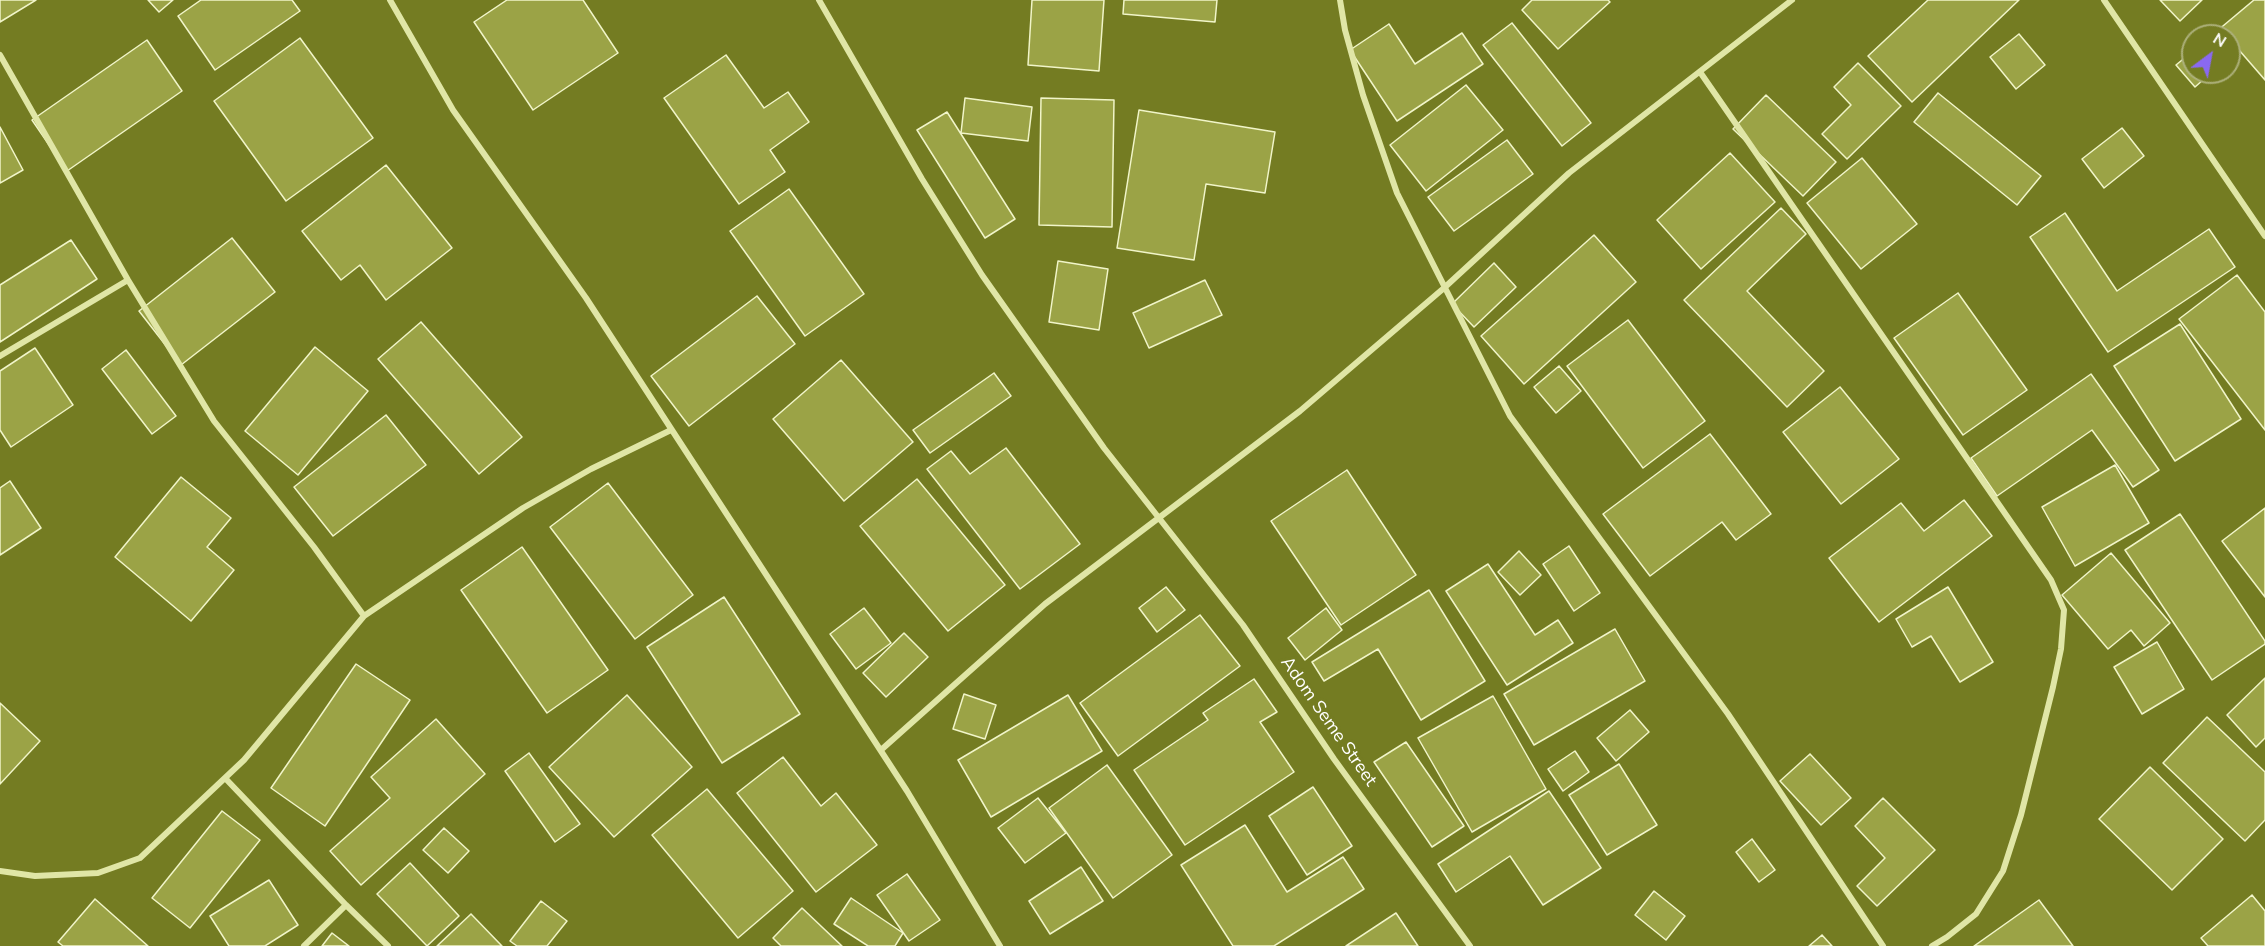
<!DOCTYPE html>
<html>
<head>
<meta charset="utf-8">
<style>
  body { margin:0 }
  #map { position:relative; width:2265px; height:946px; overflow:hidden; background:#747c22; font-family:"Nunito Sans",sans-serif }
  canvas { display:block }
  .north { position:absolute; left:2181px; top:24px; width:60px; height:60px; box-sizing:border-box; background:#747c22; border:2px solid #acb07a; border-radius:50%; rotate:32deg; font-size:16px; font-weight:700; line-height:24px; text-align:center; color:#fff }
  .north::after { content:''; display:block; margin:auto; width:21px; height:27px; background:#8a69f1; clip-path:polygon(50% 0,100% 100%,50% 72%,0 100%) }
</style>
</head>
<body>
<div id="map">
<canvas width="2265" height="946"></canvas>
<div class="north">N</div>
</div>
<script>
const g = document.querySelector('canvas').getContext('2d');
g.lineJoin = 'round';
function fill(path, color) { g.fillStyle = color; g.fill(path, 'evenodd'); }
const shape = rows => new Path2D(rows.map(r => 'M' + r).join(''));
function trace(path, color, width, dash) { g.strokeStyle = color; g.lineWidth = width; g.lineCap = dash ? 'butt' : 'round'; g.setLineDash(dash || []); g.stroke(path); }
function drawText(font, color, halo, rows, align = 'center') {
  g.font = font + ' "Nunito Sans",sans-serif'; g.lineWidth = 6; g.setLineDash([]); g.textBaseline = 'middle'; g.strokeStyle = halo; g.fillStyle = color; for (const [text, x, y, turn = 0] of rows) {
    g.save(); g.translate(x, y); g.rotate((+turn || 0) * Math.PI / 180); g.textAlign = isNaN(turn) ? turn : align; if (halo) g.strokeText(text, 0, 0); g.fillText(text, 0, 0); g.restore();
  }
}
const building = shape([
  [0,0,36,0,0,22,0,0],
  [148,0,173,0,159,12,148,0],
  [201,0,292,0,300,11,215,70,178,16,201,0],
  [507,0,583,0,618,53,533,110,474,22,507,0],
  [1032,0,1104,0,1099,71,1028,65,1032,0],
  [1124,0,1217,0,1215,22,1123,14,1124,0],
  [1532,0,1608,0,1610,2,1558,49,1522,10,1532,0],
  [1928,0,2019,0,1912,102,1868,56,1928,0],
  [2160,0,2202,0,2180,21,2160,0],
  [2254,0,2265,0,2265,80,2239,50,2229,58,2229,36,2211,36,2254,0],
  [1512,23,1591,123,1562,146,1483,45,1512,23],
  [1389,24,1415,64,1462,33,1483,64,1397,121,1350,50,1389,24],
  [2019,34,2045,65,2016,89,1990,57,2019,34],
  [300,38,373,138,286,201,214,101,300,38],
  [147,40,182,91,67,171,32,120,147,40],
  [2193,51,2193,72,2212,72,2195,87,2176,65,2193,51],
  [726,55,764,108,788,92,809,122,770,150,785,172,739,204,664,98,726,55],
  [1858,63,1901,106,1847,159,1822,134,1851,105,1834,87,1858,63],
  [1466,85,1503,130,1426,191,1390,145,1466,85],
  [1938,93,2041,176,2017,205,1914,122,1938,93],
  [1766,95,1836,162,1803,196,1733,129,1766,95],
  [965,98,1032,107,1028,141,961,133,965,98],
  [1041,98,1114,100,1112,227,1039,225,1041,98],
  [1139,110,1275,132,1265,193,1206,184,1194,260,1117,248,1139,110],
  [947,112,1015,219,985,238,917,130,947,112],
  [0,127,23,170,0,183,0,127],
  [2122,128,2144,156,2104,188,2082,159,2122,128],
  [1507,140,1533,174,1454,231,1428,197,1507,140],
  [1730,153,1775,202,1701,269,1657,220,1730,153],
  [1862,158,1917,224,1861,269,1807,203,1862,158],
  [386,165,452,248,386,300,360,265,341,280,302,231,386,165],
  [789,189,864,294,805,336,730,231,789,189],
  [1781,208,1806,234,1747,291,1824,371,1787,407,1684,300,1781,208],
  [2065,213,2117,291,2209,229,2235,267,2108,352,2030,237,2065,213],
  [1594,235,1636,282,1524,384,1481,336,1594,235],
  [232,238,275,292,181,365,139,311,232,238],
  [71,240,97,279,0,342,0,285,71,240],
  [1058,261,1108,269,1099,330,1049,322,1058,261],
  [1494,263,1516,287,1474,327,1452,304,1494,263],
  [2237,275,2265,312,2265,430,2179,319,2237,275],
  [1205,280,1222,315,1149,348,1133,313,1205,280],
  [1958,293,2027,390,1963,435,1894,338,1958,293],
  [757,296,795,344,689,426,651,376,757,296],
  [1628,320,1705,421,1643,468,1567,366,1628,320],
  [421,322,522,437,479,474,378,359,421,322],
  [2180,324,2241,419,2175,461,2114,366,2180,324],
  [315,347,368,391,298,475,245,431,315,347],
  [35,348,73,405,11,447,0,430,0,371,35,348],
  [126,350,176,416,152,434,102,369,126,350],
  [841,360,913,442,844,501,773,419,841,360],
  [1559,366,1581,391,1556,413,1534,387,1559,366],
  [994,373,1011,396,930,453,913,430,994,373],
  [2091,374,2159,470,2133,487,2092,430,1997,496,1971,458,2091,374],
  [1840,387,1899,459,1841,504,1783,432,1840,387],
  [386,415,426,465,333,536,294,487,386,415],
  [1710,434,1771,514,1736,540,1722,522,1650,576,1603,514,1710,434],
  [1006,448,1080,544,1020,589,927,469,951,451,970,474,1006,448],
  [2115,465,2149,523,2075,566,2042,507,2115,465],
  [1347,470,1416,575,1341,625,1271,521,1347,470],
  [181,477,231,518,207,547,234,570,191,621,115,557,181,477],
  [917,479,1005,585,948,631,860,526,917,479],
  [10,481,41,528,0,555,0,488,10,481],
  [608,483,693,595,635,639,550,527,608,483],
  [1964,500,1992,536,1879,622,1829,558,1901,503,1924,531,1964,500],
  [2265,508,2265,597,2222,541,2265,508],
  [2180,514,2265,641,2265,644,2212,680,2125,550,2180,514],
  [1569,546,1600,593,1574,611,1543,564,1569,546],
  [522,547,608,670,547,713,461,590,522,547],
  [1519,551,1541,575,1520,595,1498,572,1519,551],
  [2111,553,2170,623,2144,646,2131,630,2108,649,2062,595,2111,553],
  [1488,564,1535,635,1558,620,1573,643,1507,685,1446,591,1488,564],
  [1166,587,1185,610,1157,632,1139,608,1166,587],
  [1948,587,1993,662,1960,682,1931,636,1912,647,1896,619,1948,587],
  [1429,590,1485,681,1421,720,1378,649,1324,681,1312,662,1429,590],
  [724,597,800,714,722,763,647,647,724,597],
  [864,608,891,643,856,669,830,634,864,608],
  [1326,608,1342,630,1305,660,1288,638,1326,608],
  [1200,615,1240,666,1118,756,1080,703,1200,615],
  [1615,629,1645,681,1534,745,1504,694,1615,629],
  [904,633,928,657,886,697,863,673,904,633],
  [2157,642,2184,689,2142,714,2114,667,2157,642],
  [356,664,410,700,325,826,271,788,356,664],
  [2265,678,2265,738,2256,747,2227,715,2265,678],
  [1254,679,1277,712,1260,722,1294,772,1185,845,1134,770,1208,720,1203,713,1254,679],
  [964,694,996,705,985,739,953,729,964,694],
  [627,695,692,767,614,837,549,767,627,695],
  [1068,695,1102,751,991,817,958,760,1068,695],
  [1493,696,1546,789,1472,832,1418,738,1493,696],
  [0,703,40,741,0,784,0,703],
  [1630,710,1649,732,1616,761,1597,738,1630,710],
  [2207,717,2265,772,2265,820,2245,841,2163,763,2207,717],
  [436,719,485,774,361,885,330,851,390,798,371,777,436,719],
  [1406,742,1464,826,1432,847,1374,762,1406,742],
  [1575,751,1589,772,1563,791,1548,769,1575,751],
  [529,753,580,824,555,842,505,771,529,753],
  [1810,754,1851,798,1821,825,1780,781,1810,754],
  [783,757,821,806,836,793,877,845,816,892,737,793,783,757],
  [1619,764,1657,825,1607,855,1569,795,1619,764],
  [1107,765,1172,855,1113,898,1049,808,1107,765],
  [2150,767,2223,839,2172,890,2099,819,2150,767],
  [1313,787,1352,846,1307,875,1269,816,1313,787],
  [707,789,793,891,738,938,652,835,707,789],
  [1549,791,1601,868,1543,905,1510,856,1456,892,1438,864,1549,791],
  [1038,798,1066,833,1025,863,998,828,1038,798],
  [1883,798,1935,850,1877,906,1857,886,1885,858,1855,826,1883,798],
  [222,811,260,840,190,928,152,898,222,811],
  [1245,825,1287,892,1343,857,1364,889,1274,946,1233,946,1181,865,1245,825],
  [444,828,469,851,448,873,423,850,444,828],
  [1752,839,1775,870,1759,882,1736,852,1752,839],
  [410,863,459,916,427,946,377,894,410,863],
  [1081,867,1103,901,1050,934,1029,901,1081,867],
  [907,874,940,920,909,941,877,895,907,874],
  [269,880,298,925,265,946,229,946,210,916,269,880],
  [1654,891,1685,916,1666,940,1635,915,1654,891],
  [2252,895,2265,911,2265,946,2208,946,2201,938,2252,895],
  [851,898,903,933,895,946,868,946,834,924,851,898],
  [95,899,148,946,63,946,58,942,95,899],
  [2039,900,2073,946,1974,946,2039,900],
  [541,901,567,921,547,946,517,946,510,941,541,901],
  [802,908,842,946,781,946,773,938,802,908],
  [1396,913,1418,946,1346,946,1396,913],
  [471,914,502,946,437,946,471,914],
  [332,933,349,946,322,946,332,933],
  [1822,935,1832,946,1809,946,1822,935]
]);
const minor = shape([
  [390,0,453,110,586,298,907,791,1000,946],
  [819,0,922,179,982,275,1104,448,1243,625,1334,759,1470,946],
  [1340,0,1345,30,1363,95,1397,193,1510,416,1728,714,1883,946],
  [2104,0,2265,236],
  [0,55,128,280,214,421,314,547,364,616],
  [1700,72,2051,580,2064,610,2061,649,2053,687,2021,815,2003,871,1976,914,1947,937,1932,946],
  [0,356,128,280],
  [881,750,1045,604,1300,411,1444,288,1569,173,1792,0],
  [225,778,346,905,388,946],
  [0,871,35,876,98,873,140,858,244,760,364,616,523,508,591,469,671,430],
  [304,946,346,905]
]);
const streetNames = [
  ["Adom Seme Street",1328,722,55]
];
fill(building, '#9ba346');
trace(building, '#f1f5c9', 1.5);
trace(minor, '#e0e6a6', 6);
drawText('18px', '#fff', '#747c22', streetNames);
</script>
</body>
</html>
